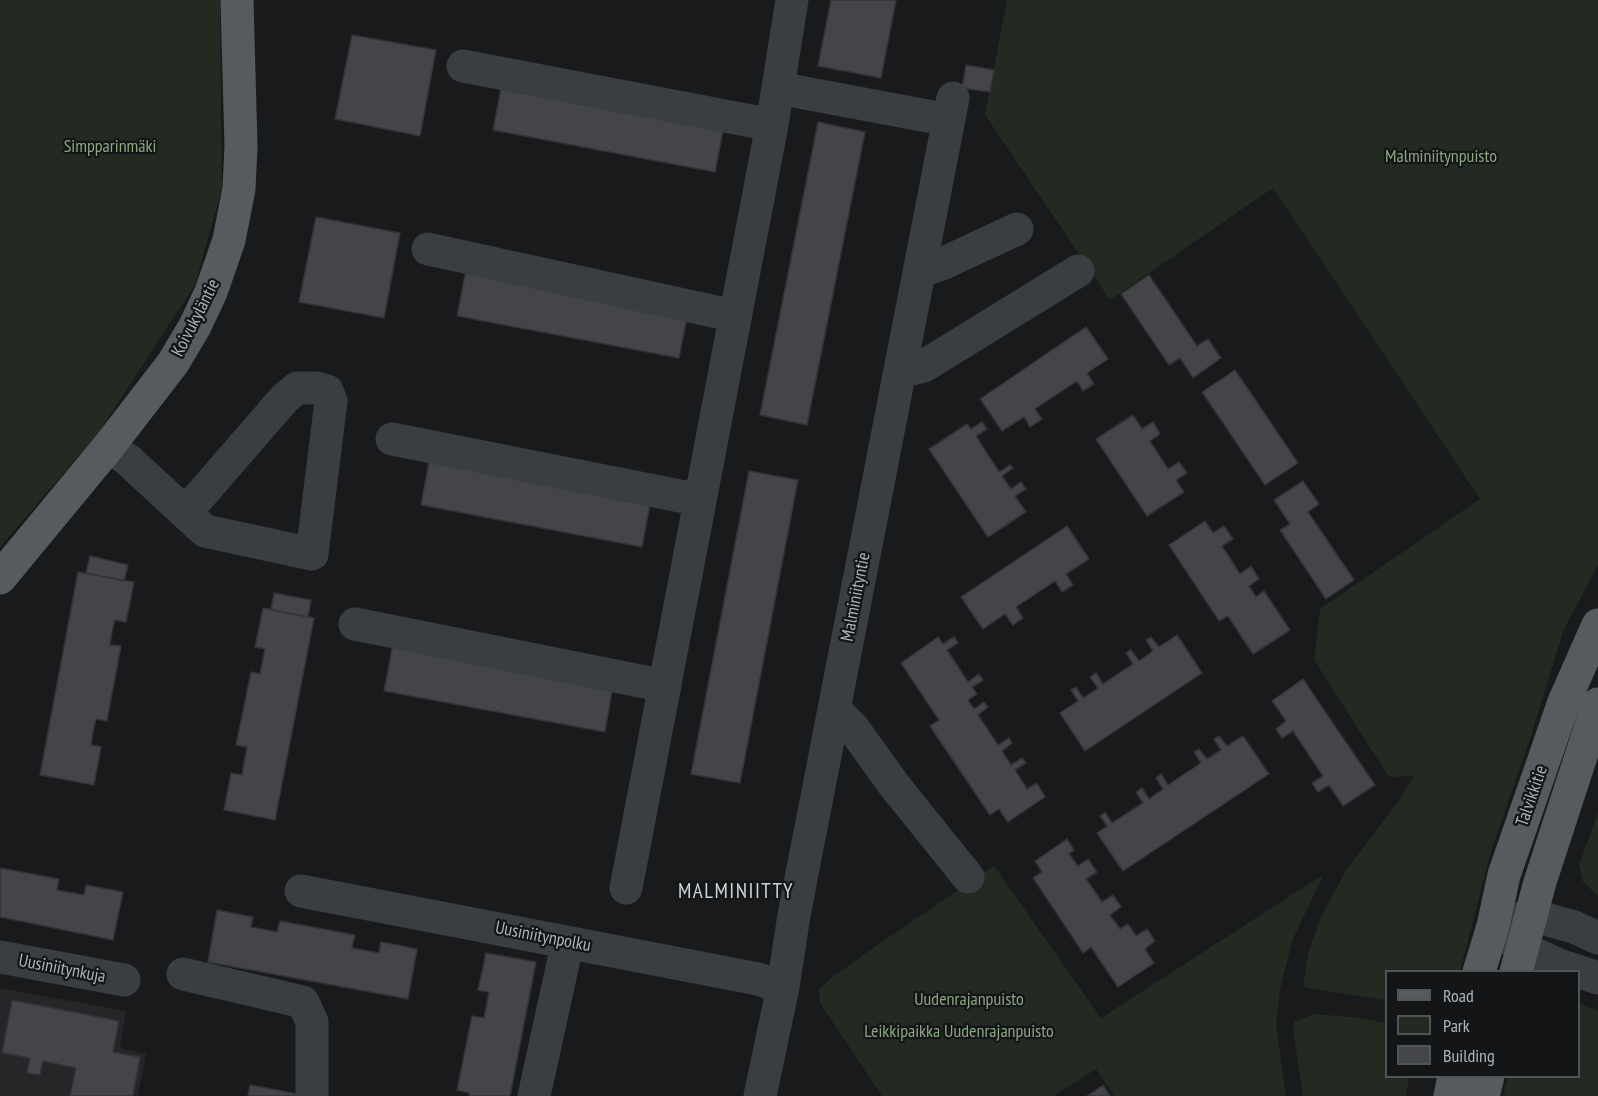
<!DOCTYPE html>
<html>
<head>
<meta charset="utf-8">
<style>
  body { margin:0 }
  #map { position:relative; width:1598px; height:1096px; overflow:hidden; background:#191a1b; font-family:"PT Sans Narrow",sans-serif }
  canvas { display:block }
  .legend { position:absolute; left:1385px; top:970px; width:195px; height:108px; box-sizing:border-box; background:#141516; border:2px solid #505558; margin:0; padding:8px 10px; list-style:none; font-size:18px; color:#abb5bb }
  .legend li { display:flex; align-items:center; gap:12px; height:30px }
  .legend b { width:30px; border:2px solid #505558 }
</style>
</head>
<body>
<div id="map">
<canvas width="1598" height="1096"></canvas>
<ul class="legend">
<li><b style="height:8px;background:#565b60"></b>Road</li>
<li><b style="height:16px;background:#222a21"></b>Park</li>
<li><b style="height:16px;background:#434548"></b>Building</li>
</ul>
</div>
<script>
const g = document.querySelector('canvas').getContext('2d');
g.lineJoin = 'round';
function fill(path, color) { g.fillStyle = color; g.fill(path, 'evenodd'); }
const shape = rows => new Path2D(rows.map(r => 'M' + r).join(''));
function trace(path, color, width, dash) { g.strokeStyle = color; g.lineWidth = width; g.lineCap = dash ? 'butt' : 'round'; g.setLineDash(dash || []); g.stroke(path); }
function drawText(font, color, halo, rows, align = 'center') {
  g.font = font + ' "PT Sans Narrow",sans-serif'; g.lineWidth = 4.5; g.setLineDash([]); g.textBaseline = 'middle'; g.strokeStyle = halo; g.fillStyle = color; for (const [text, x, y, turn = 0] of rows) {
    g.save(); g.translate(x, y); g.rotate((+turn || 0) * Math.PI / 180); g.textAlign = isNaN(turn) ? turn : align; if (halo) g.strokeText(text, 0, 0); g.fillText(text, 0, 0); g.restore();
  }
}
const built = shape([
  [0,988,126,1011,120,1048,146,1054,138,1096,0,1096]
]);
const green = shape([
  [0,0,220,0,222,188,195,285,97,435,0,547],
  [1007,0,1598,0,1598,565,1564,629,1530,739,1492,848,1460,971,1386,972,1386,1000,1306,988,1303,985,1308,954,1321,917,1346,870,1398,802,1414,776,1389,777,1314,660,1320,609,1480,499,1273,188,1110,300,985,115],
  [1598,813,1598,896,1583,882,1579,865],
  [994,866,1101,1018,1324,874,1292,941,1280,990,1276,1024,1286,1096,1114,1096,1096,1069,1054,1096,882,1096,820,1003,819,990,830,979,877,945],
  [1579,1003,1598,1011,1598,1096,1503,1096,1508,1077,1578,1076],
  [1315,1014,1360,1018,1386,1023,1386,1076,1409,1077,1406,1096,1303,1096,1293,1030,1294,1022]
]);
const building = shape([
  [831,0,896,0,881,78,818,66,831,0],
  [352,35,436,50,420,136,335,119,352,35],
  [966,65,994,70,990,92,962,88,966,65],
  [502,83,724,126,715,172,493,130,502,83],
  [818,122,865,132,807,425,760,415,818,122],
  [316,217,400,233,384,318,299,302,316,217],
  [466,270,688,312,679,358,457,316,466,270],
  [1149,275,1197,346,1208,339,1221,358,1193,378,1180,358,1169,365,1121,294,1149,275],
  [1086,327,1108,359,1087,373,1094,384,1083,391,1077,381,1035,409,1042,419,1030,427,1024,417,1002,431,980,399,1086,327],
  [1235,370,1298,463,1265,485,1202,392,1235,370],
  [1133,415,1142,429,1153,422,1160,434,1150,441,1168,469,1179,462,1187,473,1176,480,1184,492,1147,516,1096,439,1133,415],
  [982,422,987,429,976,436,999,472,1010,465,1013,468,1002,476,1011,489,1021,482,1026,489,1015,496,1026,512,988,537,929,449,967,424,971,429,982,422],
  [430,457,651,499,642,547,421,505,430,457],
  [749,471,798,480,740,783,691,774,749,471],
  [1303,481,1319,504,1308,512,1354,580,1326,599,1280,530,1290,524,1274,500,1303,481],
  [1205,521,1213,533,1224,526,1233,539,1222,546,1240,574,1251,566,1259,579,1249,586,1256,597,1264,591,1290,630,1253,654,1228,616,1219,621,1169,545,1205,521],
  [1067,526,1089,559,1066,574,1073,585,1062,592,1055,581,1016,607,1023,618,1013,625,1005,614,983,629,961,597,1067,526],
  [90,556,128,565,124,581,86,573,90,556],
  [78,572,134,582,126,622,115,620,112,632,110,645,121,646,107,721,96,719,93,732,91,745,101,747,94,785,40,775,78,572],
  [274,593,311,600,308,617,271,610,274,593],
  [263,608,314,618,275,820,224,810,231,773,242,775,247,747,236,745,251,672,260,674,265,649,255,647,263,608],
  [1177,635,1202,673,1085,751,1060,713,1078,701,1071,690,1076,687,1083,698,1098,688,1090,677,1096,673,1103,684,1133,664,1126,653,1131,650,1139,661,1153,651,1146,640,1151,637,1159,647,1177,635],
  [938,637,943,644,954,637,958,643,947,650,968,682,979,674,983,680,972,687,977,694,968,700,974,709,984,702,988,707,978,715,998,745,1009,738,1012,743,1002,751,1011,765,1022,758,1026,763,1015,770,1027,789,1037,783,1045,797,1008,822,999,809,990,815,930,726,939,720,901,663,938,637],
  [393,644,613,685,605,732,384,691,393,644],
  [1303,679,1375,785,1343,806,1329,785,1318,792,1312,783,1323,776,1293,731,1282,738,1276,729,1286,721,1272,701,1303,679],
  [1219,736,1227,746,1243,736,1269,774,1123,871,1097,833,1107,826,1100,816,1105,812,1112,823,1143,803,1136,792,1142,788,1149,799,1163,789,1156,778,1161,774,1168,785,1201,763,1194,752,1199,749,1207,759,1221,750,1214,739,1219,736],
  [1067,839,1074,850,1069,854,1078,866,1088,859,1097,872,1086,879,1102,902,1113,895,1121,907,1110,915,1120,929,1128,924,1136,936,1147,929,1155,941,1145,949,1154,963,1118,987,1091,947,1083,953,1033,878,1042,872,1035,861,1067,839],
  [0,868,59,879,57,890,84,895,86,885,123,892,113,940,0,917,0,868],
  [217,910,253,917,251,927,277,932,280,921,355,935,352,948,379,953,381,942,417,949,408,999,208,962,217,910],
  [486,953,536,962,510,1096,469,1096,469,1093,457,1090,472,1016,484,1018,489,992,478,990,486,953],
  [12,1000,119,1021,113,1052,140,1057,133,1096,70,1096,76,1068,43,1061,40,1075,27,1073,30,1058,2,1053,12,1000],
  [250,1085,303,1095,302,1096,248,1096,250,1085],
  [1103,1085,1110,1096,1087,1096,1103,1085]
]);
const minor = shape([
  [463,66,772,125],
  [778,88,949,120],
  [428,249,735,316],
  [920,271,944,263,1017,229],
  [900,372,924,366,1078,271],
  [392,439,700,500],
  [109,446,128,460,205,531,312,554,331,401,327,391,316,388,297,388,284,399,186,512],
  [355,624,665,686],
  [834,709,853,728,894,785,968,877],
  [626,888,772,125,792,0],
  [301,891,758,979,783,987],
  [1503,923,1531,915,1574,927,1598,938],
  [1500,932,1522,948,1559,965,1598,978],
  [0,957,124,980],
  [183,974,303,1002,312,1022,312,1096],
  [534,1096,564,959],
  [760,1096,783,987,794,915,953,98]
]);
const major = shape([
  [0,578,109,446,173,363,195,326,211,292,229,240,239,189,241,146,237,0],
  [1479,972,1493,926,1504,875,1564,702,1598,625],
  [1516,972,1540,882,1598,704],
  [1450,1096,1454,1076],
  [1483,1096,1488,1076]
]);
const parkNames = [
  ["Simpparinmäki",110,147],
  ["Malminiitynpuisto",1441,157],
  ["Uudenrajanpuisto",969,1000],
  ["Leikkipaikka Uudenrajanpuisto",959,1032]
];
const streetNames = [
  ["Koivukyläntie",196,318,-63],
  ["Malminiityntie",856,597,-79],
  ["Talvikkitie",1532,796,-71],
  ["Uusiniitynpolku",543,937,11],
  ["Uusiniitynkuja",62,969,11]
];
const quarterNames = [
  ["MALMINIITTY",736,892]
];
fill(built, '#252628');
fill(green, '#222a21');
fill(building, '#434548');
trace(building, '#333437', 1.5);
trace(minor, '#3a3d41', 33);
trace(major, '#565b60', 33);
drawText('18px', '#8ba782', '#141516', parkNames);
drawText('18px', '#abb5bb', '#141516', streetNames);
g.letterSpacing = '1.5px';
drawText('21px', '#ccd3d7', '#141516', quarterNames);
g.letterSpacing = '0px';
</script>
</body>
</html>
